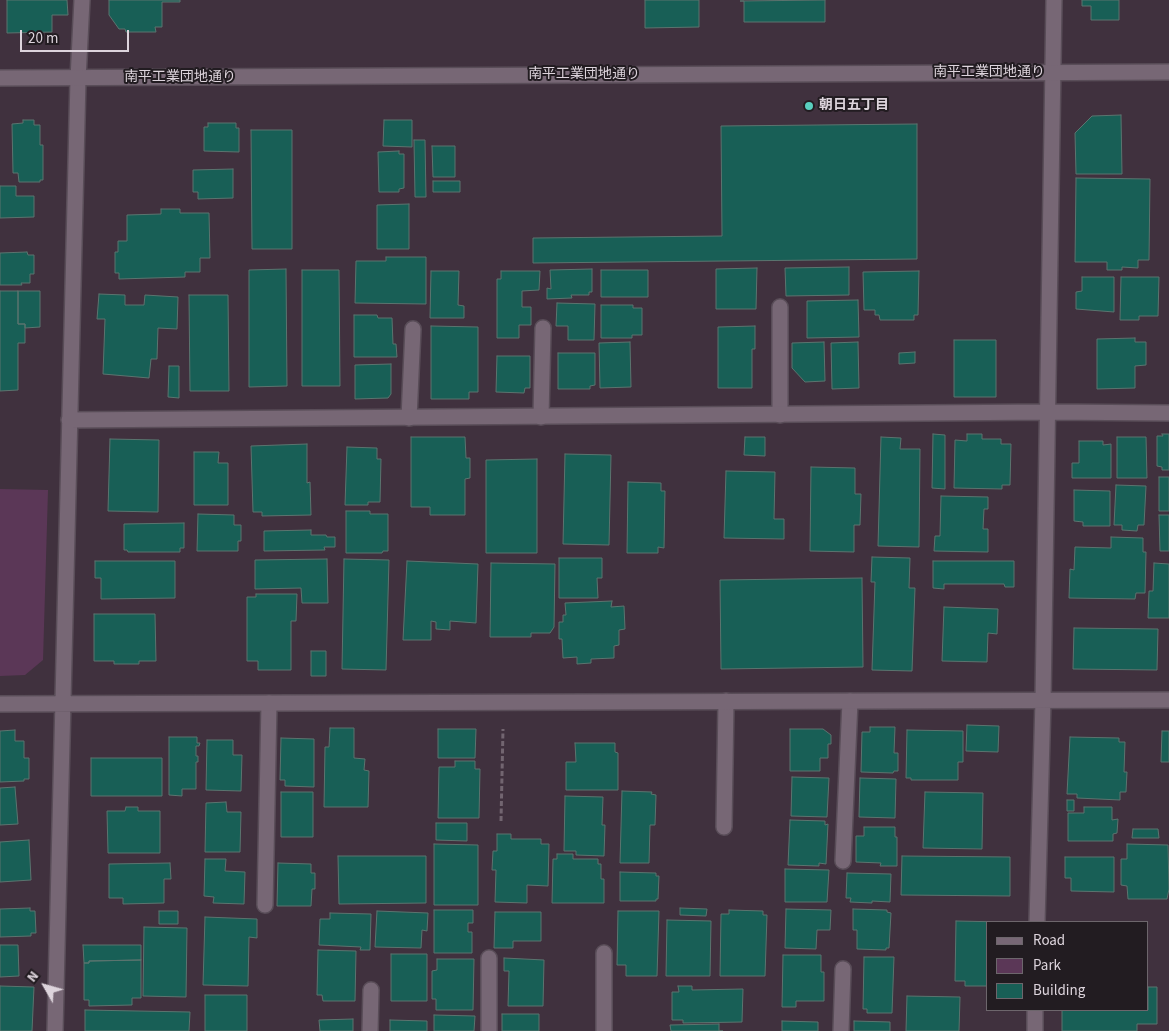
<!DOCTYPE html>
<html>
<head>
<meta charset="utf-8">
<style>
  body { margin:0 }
  #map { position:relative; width:1169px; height:1031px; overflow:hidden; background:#40313e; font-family:"Source Sans 3",sans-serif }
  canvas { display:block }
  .legend { position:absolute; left:986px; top:921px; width:162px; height:90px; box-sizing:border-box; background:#221c21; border:1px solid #6d666c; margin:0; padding:6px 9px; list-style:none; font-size:15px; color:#ddd4dc }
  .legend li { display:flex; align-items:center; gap:10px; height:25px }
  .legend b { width:25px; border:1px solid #6d666c }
  .north { position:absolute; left:20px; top:961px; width:50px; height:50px; -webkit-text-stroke:4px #221c21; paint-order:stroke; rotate:308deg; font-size:14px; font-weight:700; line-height:20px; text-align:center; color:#ddd4dc }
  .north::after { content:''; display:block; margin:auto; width:18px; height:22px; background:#ddd4dc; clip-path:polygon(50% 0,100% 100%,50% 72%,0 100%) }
  .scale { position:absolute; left:20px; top:30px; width:109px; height:22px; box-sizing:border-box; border:2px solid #ddd4dc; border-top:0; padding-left:6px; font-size:15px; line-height:18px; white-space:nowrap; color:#ddd4dc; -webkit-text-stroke:4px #221c21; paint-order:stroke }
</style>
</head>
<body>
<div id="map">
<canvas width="1169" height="1031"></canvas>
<ul class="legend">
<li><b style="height:6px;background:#776775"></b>Road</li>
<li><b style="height:14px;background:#5b3757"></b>Park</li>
<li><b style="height:14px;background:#185f56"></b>Building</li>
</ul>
<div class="north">N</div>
<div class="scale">20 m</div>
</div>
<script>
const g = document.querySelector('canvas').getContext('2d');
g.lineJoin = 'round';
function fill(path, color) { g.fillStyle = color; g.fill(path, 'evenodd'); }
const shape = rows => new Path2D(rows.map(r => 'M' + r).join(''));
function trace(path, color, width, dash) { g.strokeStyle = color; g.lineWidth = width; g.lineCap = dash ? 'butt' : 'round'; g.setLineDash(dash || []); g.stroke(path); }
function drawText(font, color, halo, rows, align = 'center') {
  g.font = font + ' "Source Sans 3","Noto Sans JP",sans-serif'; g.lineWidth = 4; g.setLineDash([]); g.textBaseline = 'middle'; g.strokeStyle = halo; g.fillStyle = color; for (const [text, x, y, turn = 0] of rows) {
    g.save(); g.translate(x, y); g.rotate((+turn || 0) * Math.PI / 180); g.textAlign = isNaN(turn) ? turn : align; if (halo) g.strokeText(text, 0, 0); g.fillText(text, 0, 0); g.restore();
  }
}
const green = shape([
  [0,489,48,490,43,660,25,675,0,676]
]);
const building = shape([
  [7,0,67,0,68,15,52,15,52,32,7,33,7,0],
  [109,0,180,0,180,2,162,2,162,27,155,27,156,32,126,32,125,29,119,29,109,15,109,0],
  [645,0,699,0,699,27,645,28,645,0],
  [825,0,825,22,744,22,744,1,740,1,825,0],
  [1082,0,1119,0,1119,20,1091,20,1091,6,1082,6,1082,0],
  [1121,115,1122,174,1076,174,1075,133,1092,116,1121,115],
  [23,120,34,120,34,125,40,125,40,145,43,145,43,180,40,180,40,182,19,182,18,173,13,173,12,124,23,123,23,120],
  [384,120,412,120,412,147,383,146,384,120],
  [208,123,236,123,236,128,239,128,239,152,204,151,204,127,208,127,208,123],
  [917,124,917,259,533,263,533,238,722,236,721,126,917,124],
  [251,130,292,130,292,249,252,249,251,130],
  [414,140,425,140,426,197,415,197,414,140],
  [432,146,455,146,455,177,433,177,432,146],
  [399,151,399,154,404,154,404,188,399,189,399,192,379,192,378,152,399,151],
  [233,169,233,198,198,199,198,192,193,192,193,170,233,169],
  [1076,178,1150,179,1149,260,1138,260,1138,268,1122,267,1122,270,1107,270,1107,262,1075,262,1076,178],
  [433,181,460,181,460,192,433,192,433,181],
  [0,186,16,186,16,196,34,196,34,217,0,218,0,186],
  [409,204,409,249,377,249,377,205,409,204],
  [161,209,180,209,180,213,209,213,210,258,200,258,200,272,185,272,185,277,119,279,119,273,115,273,115,252,118,252,118,241,127,241,127,215,161,214,161,209],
  [27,252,28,255,34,255,34,274,30,274,30,283,21,283,22,285,0,285,0,253,27,252],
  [386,257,426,257,426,304,355,303,356,261,386,261,386,257],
  [849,267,849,295,786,296,785,268,849,267],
  [757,268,756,309,716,309,716,269,757,268],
  [286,269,287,386,249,387,249,270,286,269],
  [592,269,592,292,589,292,589,295,571,295,572,298,547,299,547,288,551,289,550,270,592,269],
  [302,270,339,270,340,386,302,386,302,270],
  [601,270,648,270,648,297,601,297,601,270],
  [431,271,459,271,458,305,464,306,464,318,430,318,431,271],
  [501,271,540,271,539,290,522,291,522,307,531,307,531,325,519,325,519,338,497,338,497,279,501,279,501,271],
  [919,271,918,315,914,315,914,320,880,320,879,315,875,315,875,310,864,310,863,272,919,271],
  [1082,277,1114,277,1114,312,1076,309,1076,292,1082,291,1082,277],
  [1121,277,1159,277,1158,316,1139,316,1139,320,1120,320,1121,277],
  [0,291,18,291,18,324,25,324,25,343,18,343,18,390,0,391,0,291],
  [18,291,40,291,40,327,25,328,25,324,18,324,18,291],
  [99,294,125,295,125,305,144,305,145,295,178,297,177,329,158,328,157,359,151,359,149,378,103,374,105,319,97,319,99,294],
  [189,295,228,295,229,391,190,391,189,295],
  [858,300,859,337,807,338,807,301,858,300],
  [557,303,595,304,594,340,568,340,568,326,556,326,557,303],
  [601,305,633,305,633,308,642,308,642,335,632,335,632,338,601,338,601,305],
  [354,315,377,315,378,318,392,318,393,344,396,344,397,357,354,357,354,315],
  [431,326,478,327,478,392,469,392,469,399,431,399,431,326],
  [755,326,755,349,752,349,752,388,718,388,718,327,755,326],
  [1135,338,1135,342,1146,342,1146,365,1135,366,1135,388,1097,389,1097,339,1135,338],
  [954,340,996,340,996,397,954,397,954,340],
  [630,342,631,387,600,388,599,343,630,342],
  [824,342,825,381,805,382,792,368,792,343,824,342],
  [858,342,859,388,832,389,831,343,858,342],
  [915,352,915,363,899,364,899,353,915,352],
  [558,353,595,353,595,385,590,386,590,389,558,389,558,353],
  [497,356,530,356,530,388,525,388,524,393,496,392,497,356],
  [391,364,391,394,388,398,355,399,355,365,391,364],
  [169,366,179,366,179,398,168,397,169,366],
  [933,434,945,435,945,489,932,488,933,434],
  [967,434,982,434,982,439,1001,439,1001,444,1011,444,1010,485,1002,485,1002,489,954,488,955,440,967,441,967,434],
  [1162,434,1169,434,1169,470,1162,470,1162,467,1157,466,1157,436,1163,436,1162,434],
  [411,437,465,437,466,458,470,458,470,478,465,479,465,515,430,515,430,507,411,507,411,437],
  [745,437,765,437,765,456,744,455,745,437],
  [881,437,901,438,900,449,920,449,919,547,878,546,881,437],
  [1117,437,1146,437,1147,478,1117,478,1117,437],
  [110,439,159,440,158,512,108,511,110,439],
  [1079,441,1103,441,1103,445,1111,444,1111,478,1072,478,1072,463,1079,463,1079,441],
  [307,444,307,483,310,482,311,515,262,516,262,512,253,512,251,446,307,444],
  [347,447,377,448,377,459,381,459,380,502,368,502,368,505,345,505,347,447],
  [194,452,219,452,218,463,228,463,228,505,194,505,194,452],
  [565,454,611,455,609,545,563,544,565,454],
  [537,459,537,553,486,553,486,460,537,459],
  [811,467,855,468,855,494,861,494,860,525,854,525,854,552,810,551,811,467],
  [726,471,775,472,774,519,784,519,784,539,724,538,726,471],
  [1159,477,1169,477,1169,511,1159,511,1159,477],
  [628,482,661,483,661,491,665,491,664,548,658,547,658,553,627,553,628,482],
  [1116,485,1146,486,1144,525,1138,525,1137,531,1122,530,1122,525,1114,525,1116,485],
  [1074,490,1110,491,1110,526,1083,526,1083,522,1074,521,1074,490],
  [941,496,988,497,988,509,984,509,983,529,988,529,988,552,934,551,935,536,940,536,941,496],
  [346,511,370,511,370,514,388,514,388,551,383,551,382,553,346,553,346,511],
  [198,514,234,515,234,525,241,525,241,541,238,541,238,551,197,551,198,514],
  [1159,515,1169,515,1169,551,1160,551,1159,515],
  [184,523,184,548,180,548,180,552,128,552,127,550,124,550,124,524,184,523],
  [311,530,311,535,326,535,327,537,335,537,335,547,324,547,325,550,264,551,264,531,311,530],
  [1111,537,1143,538,1143,552,1146,552,1145,593,1136,593,1135,599,1069,598,1070,569,1074,570,1075,547,1111,548,1111,537],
  [872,557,910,558,909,588,915,588,912,671,872,670,875,582,871,582,872,557],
  [559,558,602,558,602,578,597,578,598,598,559,598,559,558],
  [327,559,328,603,302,603,301,588,255,589,255,560,327,559],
  [344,559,389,560,386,670,342,669,344,559],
  [95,561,175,561,175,598,101,599,101,578,95,578,95,561],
  [407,561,478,564,476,623,450,621,450,630,436,629,436,622,431,621,431,640,403,640,407,561],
  [933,561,1014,561,1014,587,1005,587,1004,584,944,584,944,589,933,588,933,561],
  [491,563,555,564,554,627,550,633,531,633,531,637,490,637,491,563],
  [1154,563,1169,564,1169,618,1148,618,1149,591,1153,591,1154,563],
  [862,578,863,667,721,669,720,580,862,578],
  [256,594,297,594,296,621,291,621,291,670,258,670,258,661,247,661,247,597,256,597,256,594],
  [612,601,611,607,624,606,625,629,619,630,619,645,614,646,614,658,591,659,591,663,577,664,577,657,563,658,562,639,559,639,559,622,563,622,563,615,566,615,565,603,612,601],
  [944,607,998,609,997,634,988,633,987,662,942,661,944,607],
  [94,614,155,614,156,661,139,661,139,664,114,664,114,661,94,661,94,614],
  [1074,628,1158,629,1157,670,1073,669,1074,628],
  [311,651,326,651,326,676,311,676,311,651],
  [967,725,999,726,998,752,966,751,967,725],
  [870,727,895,727,894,753,898,753,898,771,894,771,893,773,861,772,862,732,870,732,870,727],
  [330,728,354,728,354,758,365,759,364,770,369,771,368,807,324,807,325,747,329,747,330,728],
  [438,729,476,729,475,758,438,758,438,729],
  [790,729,823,729,831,735,831,744,828,744,828,758,820,758,820,771,790,771,790,729],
  [15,730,15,741,24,741,24,758,29,758,29,779,24,779,24,781,0,782,0,731,15,730],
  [907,730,963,731,963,762,958,762,958,780,911,780,911,778,906,778,907,730],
  [1162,731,1169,731,1169,762,1161,762,1162,731],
  [169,737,197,737,197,743,200,743,199,746,196,746,196,756,198,756,198,762,196,762,196,789,182,789,182,796,169,795,169,737],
  [1070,737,1119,738,1119,742,1125,742,1124,772,1127,772,1126,792,1120,792,1120,800,1077,798,1077,794,1067,794,1070,737],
  [281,738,314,739,314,787,285,786,285,780,280,780,281,738],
  [207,740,233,740,233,755,242,755,241,791,206,790,207,740],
  [575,743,615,743,615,752,618,753,618,790,566,790,566,762,576,762,575,743],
  [91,758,162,758,162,796,91,796,91,758],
  [455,761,475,761,475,769,480,769,479,818,438,818,439,767,455,767,455,761],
  [792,777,829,778,827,817,791,816,792,777],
  [860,778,896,779,895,818,859,817,860,778],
  [15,787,18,824,0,825,0,788,15,787],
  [622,791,652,792,651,794,656,795,655,825,650,825,649,863,620,863,622,791],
  [281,792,313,792,313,837,281,837,281,792],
  [925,792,983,793,982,849,923,848,925,792],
  [565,796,603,797,602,825,605,825,604,856,576,855,576,851,564,851,565,796],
  [1067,800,1074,800,1074,811,1067,811,1067,800],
  [226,802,227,812,241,812,240,852,205,852,206,803,226,802],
  [126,807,138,807,138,811,160,811,160,853,108,853,107,811,125,811,126,807],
  [1084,807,1112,807,1112,820,1118,819,1117,833,1113,834,1113,841,1068,841,1068,813,1084,813,1084,807],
  [790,820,825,821,825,825,828,824,826,864,819,863,819,866,788,865,790,820],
  [436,823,467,823,467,841,436,840,436,823],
  [864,827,895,827,895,837,897,837,897,866,880,866,881,863,856,862,856,836,864,836,864,827],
  [1133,829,1158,829,1159,838,1132,838,1133,829],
  [497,834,511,834,511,839,541,839,541,844,549,844,548,886,527,885,527,903,495,902,496,870,492,870,493,851,497,851,497,834],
  [29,840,31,880,0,882,0,842,29,840],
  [434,844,478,845,478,905,434,905,434,844],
  [1127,844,1168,845,1169,889,1167,899,1128,899,1127,886,1121,885,1121,859,1127,859,1127,844],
  [557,854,573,854,573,859,598,859,598,864,601,864,601,879,604,879,604,903,552,903,553,859,557,859,557,854],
  [338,856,426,856,426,903,339,904,338,856],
  [902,856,1010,857,1010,896,901,895,902,856],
  [1065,857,1114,857,1114,892,1071,891,1071,878,1065,878,1065,857],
  [205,859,226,859,225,871,245,872,244,904,213,903,214,897,204,896,205,859],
  [170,863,171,879,164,879,164,903,123,904,123,898,109,898,109,864,170,863],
  [278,863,311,864,311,873,315,873,315,889,312,889,311,906,277,906,278,863],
  [785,869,829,870,827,902,785,902,785,869],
  [620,872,656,873,656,876,659,876,658,899,656,899,656,901,620,901,620,872],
  [847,873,891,874,890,902,872,901,872,903,850,902,851,898,846,898,847,873],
  [30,908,30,911,35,911,36,933,31,933,31,936,0,937,0,909,30,908],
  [680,908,707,909,706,916,680,915,680,908],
  [786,909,831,910,830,930,817,930,816,949,785,948,786,909],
  [853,909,887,910,887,912,891,913,889,948,886,948,886,950,857,949,857,930,853,930,853,909],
  [434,910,473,910,473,923,468,923,468,932,472,932,472,953,434,953,434,910],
  [729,910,763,911,763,915,767,915,765,976,720,976,721,914,729,914,729,910],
  [159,911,178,911,178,924,159,924,159,911],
  [377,911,428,913,427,931,422,930,421,948,375,947,377,911],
  [618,911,659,911,657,976,626,976,626,965,617,965,618,911],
  [495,912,541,912,541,941,513,941,513,948,494,948,495,912],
  [330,913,371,914,370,950,360,950,361,947,319,945,320,919,330,919,330,913],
  [205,917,257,919,257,938,249,937,248,986,203,985,205,917],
  [667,920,711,921,710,976,666,976,667,920],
  [956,921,1004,922,988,922,988,986,965,986,965,981,955,981,956,921],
  [144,927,187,928,186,997,143,996,144,927],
  [0,945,18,945,19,976,0,977,0,945],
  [83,945,141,945,141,960,89,961,89,963,84,963,83,945],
  [318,950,356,951,355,1001,323,1001,322,995,317,995,318,950],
  [391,954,427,954,427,1001,391,1001,391,954],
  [783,955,821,955,821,972,824,972,824,1001,796,1001,796,1007,782,1007,783,955],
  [864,957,894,957,892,1013,867,1013,867,1009,863,1009,864,957],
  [504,958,544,960,543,1006,508,1006,509,971,504,971,504,958],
  [437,959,474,959,473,1010,436,1010,436,999,432,999,432,971,437,970,437,959],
  [141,960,141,998,132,998,132,1005,89,1006,89,1000,84,1000,84,963,89,963,89,961,141,960],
  [0,986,34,987,32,1031,0,1031,0,986],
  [678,986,692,986,692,990,743,989,742,1022,683,1023,683,1020,672,1020,672,992,679,992,678,986],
  [1148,987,1157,987,1157,1024,1137,1024,1137,1031,1062,1031,1062,1010,1148,1010,1148,987],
  [205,995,247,995,247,1031,205,1031,205,995],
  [907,996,960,997,959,1031,906,1031,907,996],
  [85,1010,190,1012,189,1031,85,1031,85,1010],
  [502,1014,539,1014,539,1031,502,1031,502,1014],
  [434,1015,475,1016,474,1031,434,1031,434,1015],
  [353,1019,353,1031,320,1031,319,1020,353,1019],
  [390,1020,427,1021,427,1031,390,1031,390,1020],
  [782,1021,818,1022,818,1031,782,1031,782,1021],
  [854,1021,890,1022,890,1031,854,1031,854,1021],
  [719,1024,719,1031,723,1031,671,1031,670,1025,719,1024]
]);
const path = shape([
  [501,821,503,729]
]);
const lane = shape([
  [780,307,780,415],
  [541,417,543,328],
  [409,418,413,329],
  [724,827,726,701],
  [843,861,850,701],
  [265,905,269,703],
  [370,1031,371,990],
  [489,1031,489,958],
  [604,1031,604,953],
  [841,1031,843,969]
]);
const street = shape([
  [69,420,1048,412,1169,413],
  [0,704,1169,700],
  [1037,922,1043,700,1054,0],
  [55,1031,78,79,82,0],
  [1035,1031,1035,1010]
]);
const secondary = shape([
  [0,78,1169,72]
]);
const markers = [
  [809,106,5,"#59cebe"]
];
const streetNames = [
  ["南平工業団地通り",989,73],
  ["南平工業団地通り",584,75],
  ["南平工業団地通り",180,78]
];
const poiNames = [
  ["朝日五丁目",819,106]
];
fill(green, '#5b3757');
fill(building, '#185f56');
trace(building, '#5b746f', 1);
trace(lane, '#594d58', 18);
trace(street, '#594d58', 18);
trace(secondary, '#594d58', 18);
trace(path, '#726570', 3, [5, 2.5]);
trace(lane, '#776775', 15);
trace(street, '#776775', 15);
trace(secondary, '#776775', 15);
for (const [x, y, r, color] of markers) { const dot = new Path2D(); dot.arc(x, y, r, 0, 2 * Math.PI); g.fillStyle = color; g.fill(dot); trace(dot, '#221c21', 2); }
drawText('14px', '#ddd4dc', '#221c21', streetNames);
drawText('bold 14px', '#ddd4dc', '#221c21', poiNames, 'left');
</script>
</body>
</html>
